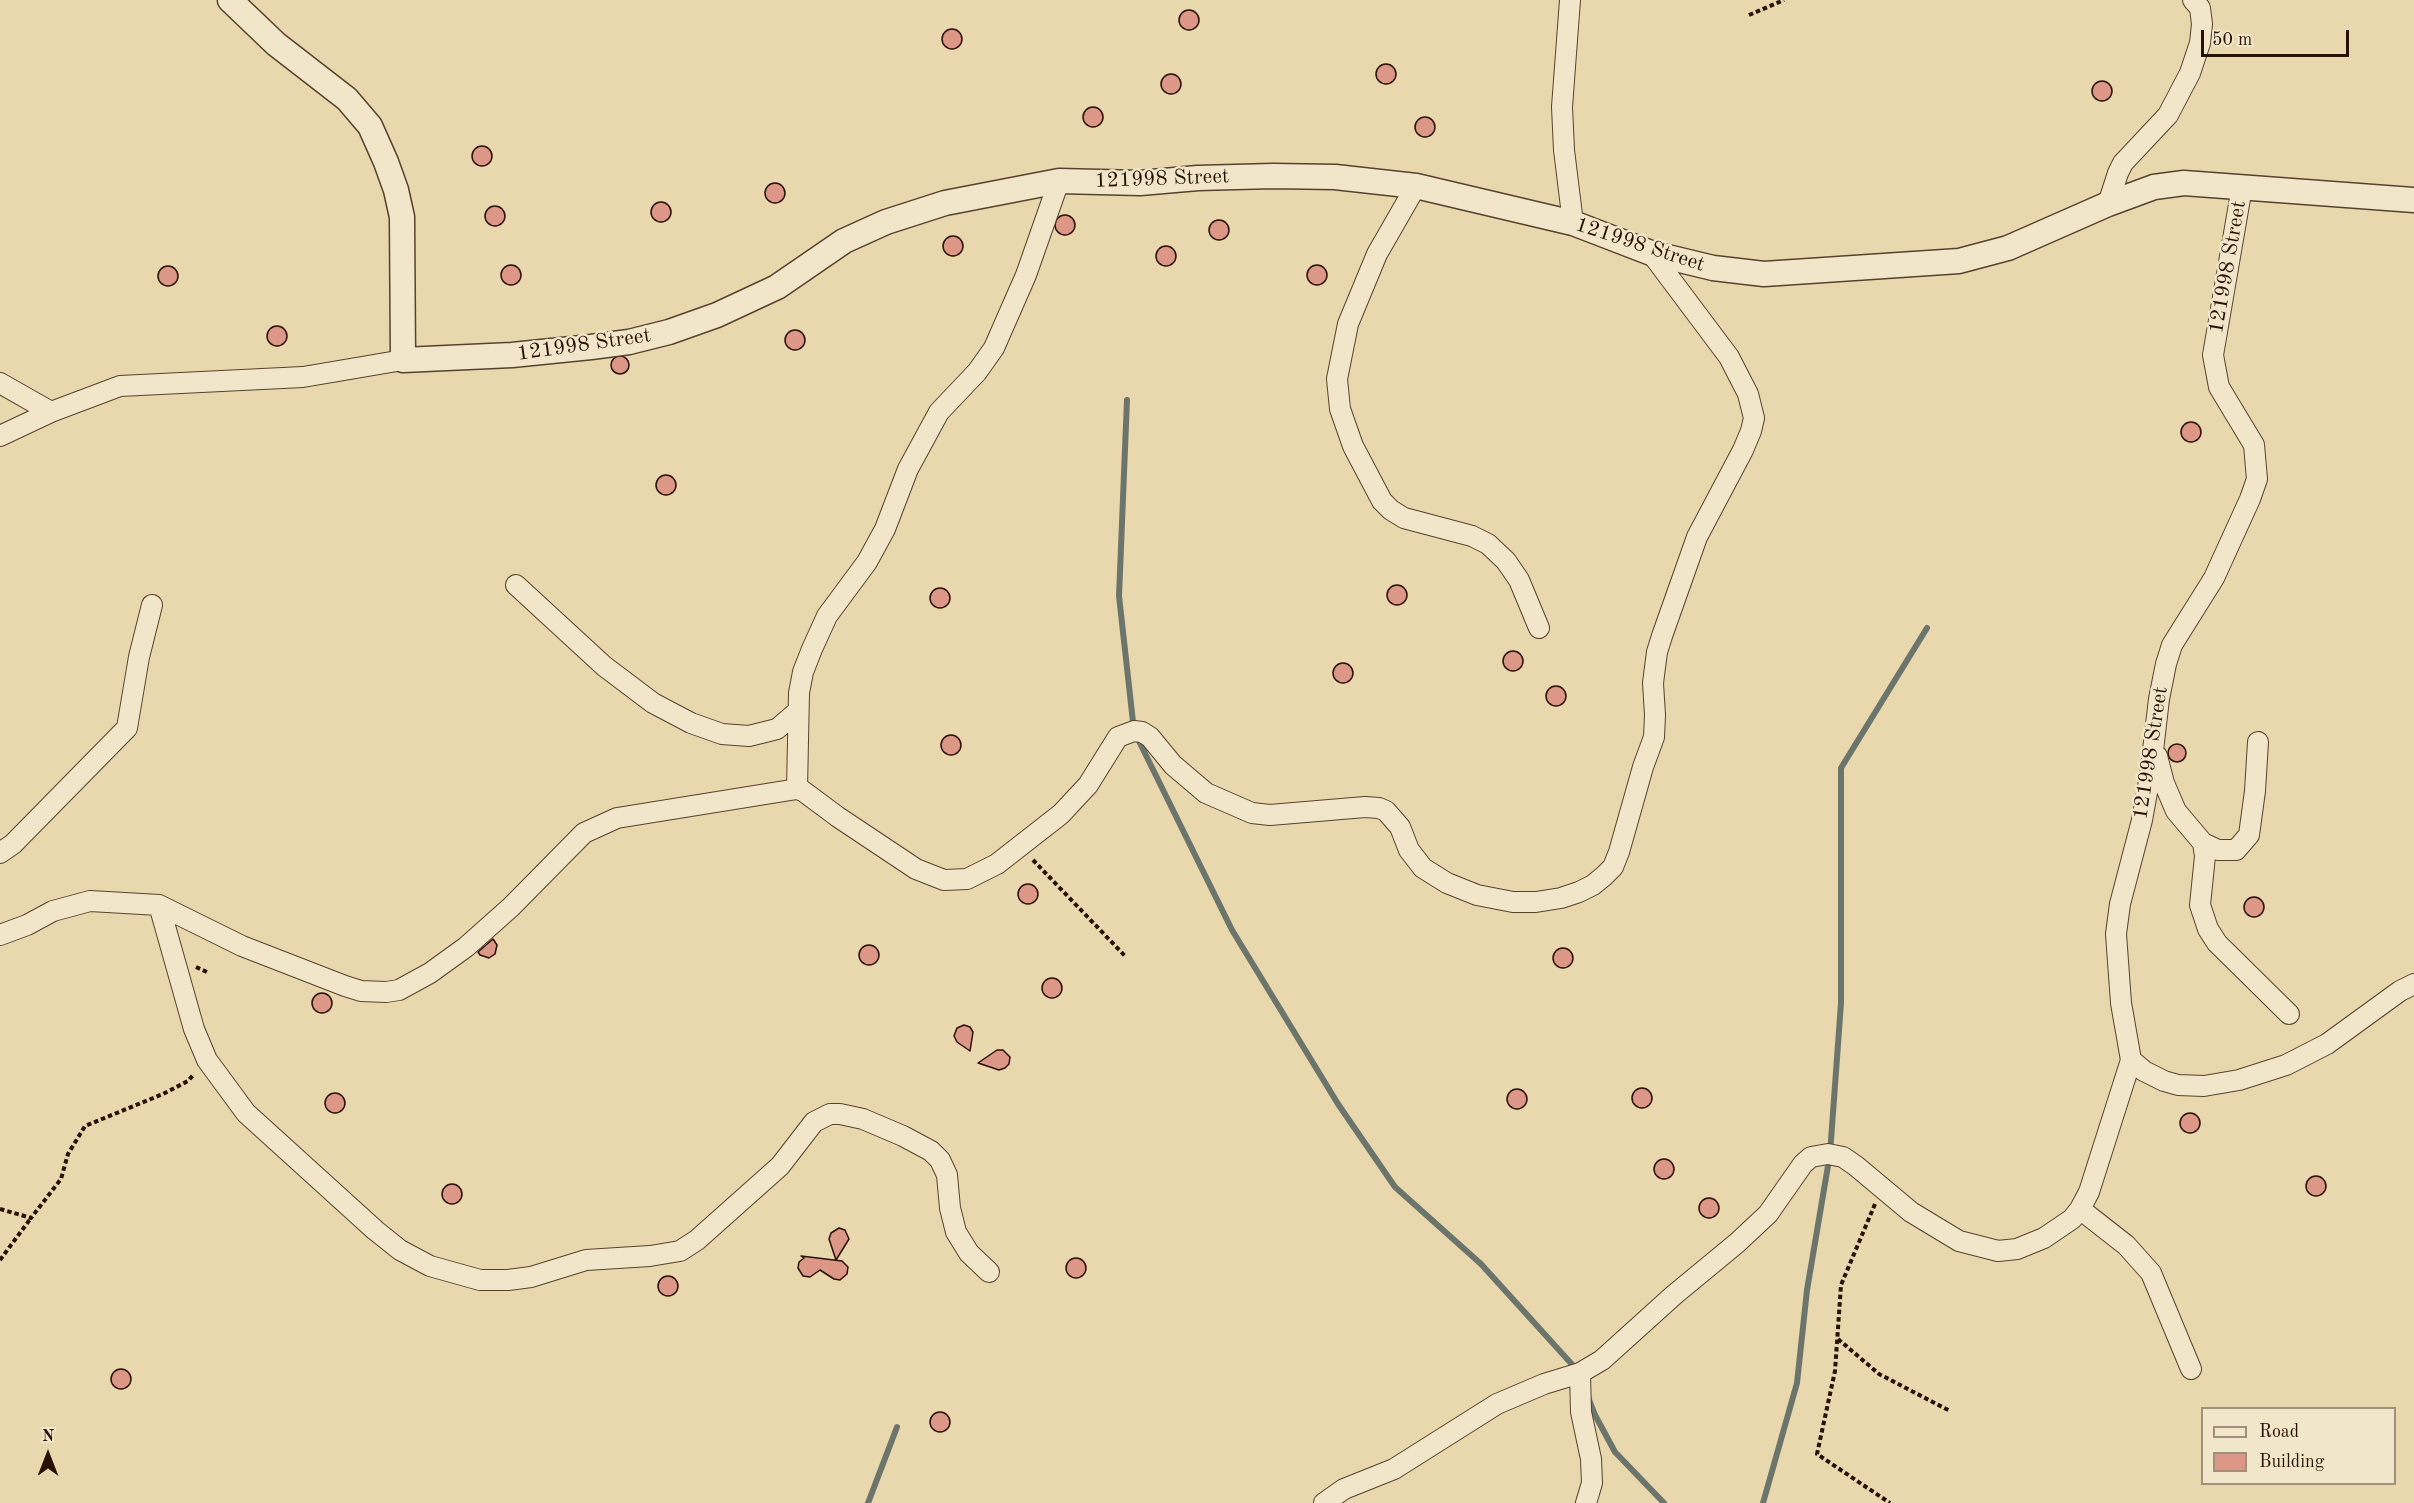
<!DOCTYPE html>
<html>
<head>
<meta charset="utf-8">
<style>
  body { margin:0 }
  #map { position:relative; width:2414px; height:1503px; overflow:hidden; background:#e9d8ad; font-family:"Old Standard TT",serif }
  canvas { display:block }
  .legend { position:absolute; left:2201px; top:1407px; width:195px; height:78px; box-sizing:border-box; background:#f1e6ca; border:2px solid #a1907b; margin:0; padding:8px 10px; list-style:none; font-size:18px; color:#281004 }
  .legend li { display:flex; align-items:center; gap:12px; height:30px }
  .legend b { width:30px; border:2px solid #a1907b }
  .north { position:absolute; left:18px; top:1425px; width:60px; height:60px; -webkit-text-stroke:4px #f1e6ca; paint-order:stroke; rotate:0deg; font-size:16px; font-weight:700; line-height:24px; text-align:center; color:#281004 }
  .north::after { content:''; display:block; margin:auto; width:21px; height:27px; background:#281004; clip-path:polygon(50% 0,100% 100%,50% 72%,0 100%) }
  .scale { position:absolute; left:2201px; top:30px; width:148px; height:27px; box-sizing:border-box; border:3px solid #281004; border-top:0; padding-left:8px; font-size:18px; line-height:21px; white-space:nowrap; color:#281004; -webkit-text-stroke:4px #f1e6ca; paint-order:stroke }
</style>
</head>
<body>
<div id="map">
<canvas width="2414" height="1503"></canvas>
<ul class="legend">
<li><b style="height:8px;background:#f1e6ca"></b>Road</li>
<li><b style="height:16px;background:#dc9787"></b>Building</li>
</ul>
<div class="north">N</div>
<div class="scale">50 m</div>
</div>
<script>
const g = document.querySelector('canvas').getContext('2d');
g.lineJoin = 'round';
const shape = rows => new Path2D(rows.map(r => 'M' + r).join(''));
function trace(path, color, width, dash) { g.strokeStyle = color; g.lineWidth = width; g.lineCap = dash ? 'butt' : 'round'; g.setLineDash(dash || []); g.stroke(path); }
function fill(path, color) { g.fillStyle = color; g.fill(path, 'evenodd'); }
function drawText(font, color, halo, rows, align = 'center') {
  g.font = font + ' "Old Standard TT",serif'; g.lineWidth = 5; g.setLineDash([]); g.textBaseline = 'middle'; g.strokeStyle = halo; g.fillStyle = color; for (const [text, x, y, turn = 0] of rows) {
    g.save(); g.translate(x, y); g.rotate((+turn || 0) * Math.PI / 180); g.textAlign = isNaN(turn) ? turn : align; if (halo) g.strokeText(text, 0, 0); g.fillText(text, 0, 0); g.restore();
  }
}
const stream = shape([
  [1127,400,1119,596,1134,731,1232,930,1338,1104,1395,1187,1481,1264,1578,1371],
  [1588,1397,1595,1415,1615,1452,1664,1503],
  [868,1503,897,1427],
  [1763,1503,1797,1383,1807,1290,1830,1154,1841,1003,1841,768,1927,628]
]);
const building = shape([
  '1179 20a10 10 0 1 1 20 0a10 10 0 1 1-20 0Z',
  '942 39a10 10 0 1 1 20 0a10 10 0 1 1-20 0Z',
  '1376 74a10 10 0 1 1 20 0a10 10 0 1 1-20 0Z',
  '1161 84a10 10 0 1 1 20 0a10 10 0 1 1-20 0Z',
  '2092 91a10 10 0 1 1 20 0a10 10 0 1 1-20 0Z',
  '1083 117a10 10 0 1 1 20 0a10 10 0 1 1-20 0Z',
  '1415 127a10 10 0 1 1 20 0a10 10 0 1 1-20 0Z',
  '472 156a10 10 0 1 1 20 0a10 10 0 1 1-20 0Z',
  '765 193a10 10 0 1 1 20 0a10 10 0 1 1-20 0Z',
  '651 212a10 10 0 1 1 20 0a10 10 0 1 1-20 0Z',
  '485 216a10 10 0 1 1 20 0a10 10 0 1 1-20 0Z',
  '1055 225a10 10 0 1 1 20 0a10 10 0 1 1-20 0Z',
  '1209 230a10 10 0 1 1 20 0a10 10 0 1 1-20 0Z',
  '943 246a10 10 0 1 1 20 0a10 10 0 1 1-20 0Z',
  '1156 256a10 10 0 1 1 20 0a10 10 0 1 1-20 0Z',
  '1307 275a10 10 0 1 1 20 0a10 10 0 1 1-20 0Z',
  '501 275a10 10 0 1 1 20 0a10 10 0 1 1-20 0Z',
  '158 276a10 10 0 1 1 20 0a10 10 0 1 1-20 0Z',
  '267 336a10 10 0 1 1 20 0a10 10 0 1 1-20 0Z',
  '785 340a10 10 0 1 1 20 0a10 10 0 1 1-20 0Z',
  '611 365a9 9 0 1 1 18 0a9 9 0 1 1-18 0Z',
  '2181 432a10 10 0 1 1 20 0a10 10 0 1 1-20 0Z',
  '656 485a10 10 0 1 1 20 0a10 10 0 1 1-20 0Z',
  '1387 595a10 10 0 1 1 20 0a10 10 0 1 1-20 0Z',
  '930 598a10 10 0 1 1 20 0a10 10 0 1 1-20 0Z',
  '1503 661a10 10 0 1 1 20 0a10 10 0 1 1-20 0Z',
  '1333 673a10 10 0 1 1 20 0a10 10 0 1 1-20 0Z',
  '1546 696a10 10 0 1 1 20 0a10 10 0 1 1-20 0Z',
  '941 745a10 10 0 1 1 20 0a10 10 0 1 1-20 0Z',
  '2168 753a9 9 0 1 1 18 0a9 9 0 1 1-18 0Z',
  '1018 894a10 10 0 1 1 20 0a10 10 0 1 1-20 0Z',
  '2244 907a10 10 0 1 1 20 0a10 10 0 1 1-20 0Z',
  [493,939,497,945,495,954,489,958,480,955,478,952,493,939],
  '859 955a10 10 0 1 1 20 0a10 10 0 1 1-20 0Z',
  '1553 958a10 10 0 1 1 20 0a10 10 0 1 1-20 0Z',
  '1042 988a10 10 0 1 1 20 0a10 10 0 1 1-20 0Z',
  '312 1003a10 10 0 1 1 20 0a10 10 0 1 1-20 0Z',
  [964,1025,970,1027,973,1032,970,1051,957,1042,954,1036,957,1028,964,1025],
  [997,1050,1003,1050,1010,1057,1009,1064,1005,1068,999,1070,978,1063,997,1050],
  '1632 1098a10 10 0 1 1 20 0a10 10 0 1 1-20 0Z',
  '1507 1099a10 10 0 1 1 20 0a10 10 0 1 1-20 0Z',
  '325 1103a10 10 0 1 1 20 0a10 10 0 1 1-20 0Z',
  '2180 1123a10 10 0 1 1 20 0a10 10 0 1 1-20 0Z',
  '1654 1169a10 10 0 1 1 20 0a10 10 0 1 1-20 0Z',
  '2306 1186a10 10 0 1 1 20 0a10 10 0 1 1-20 0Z',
  '442 1194a10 10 0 1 1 20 0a10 10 0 1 1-20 0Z',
  '1699 1208a10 10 0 1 1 20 0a10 10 0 1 1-20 0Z',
  [839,1228,845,1230,849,1239,836,1260,829,1239,831,1233,839,1228],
  [801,1256,842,1261,848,1267,847,1274,840,1280,834,1279,820,1270,810,1277,803,1276,798,1268,799,1262,804,1258,801,1256],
  '1066 1268a10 10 0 1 1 20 0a10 10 0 1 1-20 0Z',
  '658 1286a10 10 0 1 1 20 0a10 10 0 1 1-20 0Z',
  '111 1379a10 10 0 1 1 20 0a10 10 0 1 1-20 0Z',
  '930 1422a10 10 0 1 1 20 0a10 10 0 1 1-20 0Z'
]);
const path = shape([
  [1749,15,1784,0],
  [1033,860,1126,957],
  [196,967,209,973],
  [1875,1204,1841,1285,1835,1371,1817,1454,1890,1503],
  [0,1209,31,1218,61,1179,68,1154,85,1126,163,1094,188,1081,194,1074],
  [0,1260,31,1218],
  [1838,1339,1879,1374,1950,1411]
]);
const minor = shape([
  [1570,0,1562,107,1564,150,1573,223],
  [1416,186,1377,254,1348,324,1337,379,1340,409,1353,446,1382,501,1391,510,1404,518,1472,536,1488,544,1506,561,1519,580,1539,628],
  [2242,187,2213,355,2219,387,2254,445,2257,479,2250,499,2214,578,2172,645,2166,664,2159,699,2150,776,2142,820,2120,904,2116,934,2121,1003,2131,1060,2144,1071,2164,1081,2178,1085,2204,1086,2239,1080,2286,1065,2327,1044,2400,991,2414,984],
  [2108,204,2118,173,2123,163,2168,115,2190,73,2200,43,2202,24,2200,8,2193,0],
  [0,383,51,412],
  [0,436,51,412,120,386,303,377,403,360],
  [516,585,604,666,653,703,691,723,722,734,749,736,777,729,798,711],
  [2157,756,2164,783,2176,811,2203,843,2205,856,2200,905,2208,929,2217,943,2289,1014],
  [797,789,799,693,803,672,812,649,827,616,867,562,885,529,908,469,939,412,977,372,994,348,1026,275,1059,181],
  [2203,843,2218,850,2236,850,2249,835,2255,791,2258,742],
  [0,853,13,844,127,728,139,657,152,605],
  [159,905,194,1029,207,1060,246,1113,375,1230,400,1250,430,1266,480,1280,508,1280,531,1277,586,1260,650,1256,680,1251,697,1240,780,1166,814,1122,830,1114,840,1114,863,1119,903,1136,931,1151,940,1160,947,1175,950,1208,956,1232,969,1253,989,1272],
  [0,935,27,925,53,911,90,901,159,905,242,946,345,986,361,991,386,992,399,990,430,973,466,947,511,907,584,833,617,818,797,789,803,791,838,817,916,869,944,880,967,879,997,864,1061,814,1088,785,1118,737,1134,731,1142,732,1150,737,1173,765,1206,793,1252,813,1270,815,1365,807,1379,808,1386,811,1400,827,1409,850,1423,868,1447,883,1477,895,1513,902,1536,902,1561,898,1579,892,1593,885,1604,876,1613,867,1619,852,1643,767,1654,737,1655,715,1653,683,1657,652,1662,636,1697,537,1743,450,1751,431,1754,418,1748,394,1729,357,1651,253],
  [2080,1209,2126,1245,2151,1273,2191,1369],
  [1580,1373,1581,1412,1591,1459,1592,1483,1586,1503],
  [1324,1503,1344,1489,1394,1469,1497,1404,1544,1384,1580,1373,1602,1360,1674,1295,1737,1243,1768,1214,1803,1164,1811,1157,1828,1154,1843,1157,1856,1166,1911,1212,1959,1241,1998,1251,2017,1249,2044,1238,2072,1219,2080,1209,2089,1192,2131,1060]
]);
const tertiary = shape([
  [230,0,276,44,347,99,370,126,386,162,396,190,402,217,403,360,512,355,591,347,629,342,669,332,717,315,777,287,844,241,886,222,945,203,1059,181,1140,183,1198,178,1273,176,1335,177,1416,186,1573,223,1651,253,1713,268,1764,274,1959,261,2008,248,2108,204,2154,187,2184,183,2414,200]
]);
const streetNames = [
  ["121998 Street",1162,179,-2],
  ["121998 Street",1640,245,18],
  ["121998 Street",2228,267,-80],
  ["121998 Street",584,345,-8],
  ["121998 Street",2151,753,-81]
];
trace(stream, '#6c756c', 6);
fill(building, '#dc9787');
trace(building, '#281004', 1.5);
trace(minor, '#58422e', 22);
trace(tertiary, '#58422e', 27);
trace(path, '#281004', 4, [4.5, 3]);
trace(minor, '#f1e6ca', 20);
trace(tertiary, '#f1e6ca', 24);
drawText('21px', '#281004', '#f1e6ca', streetNames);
</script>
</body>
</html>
